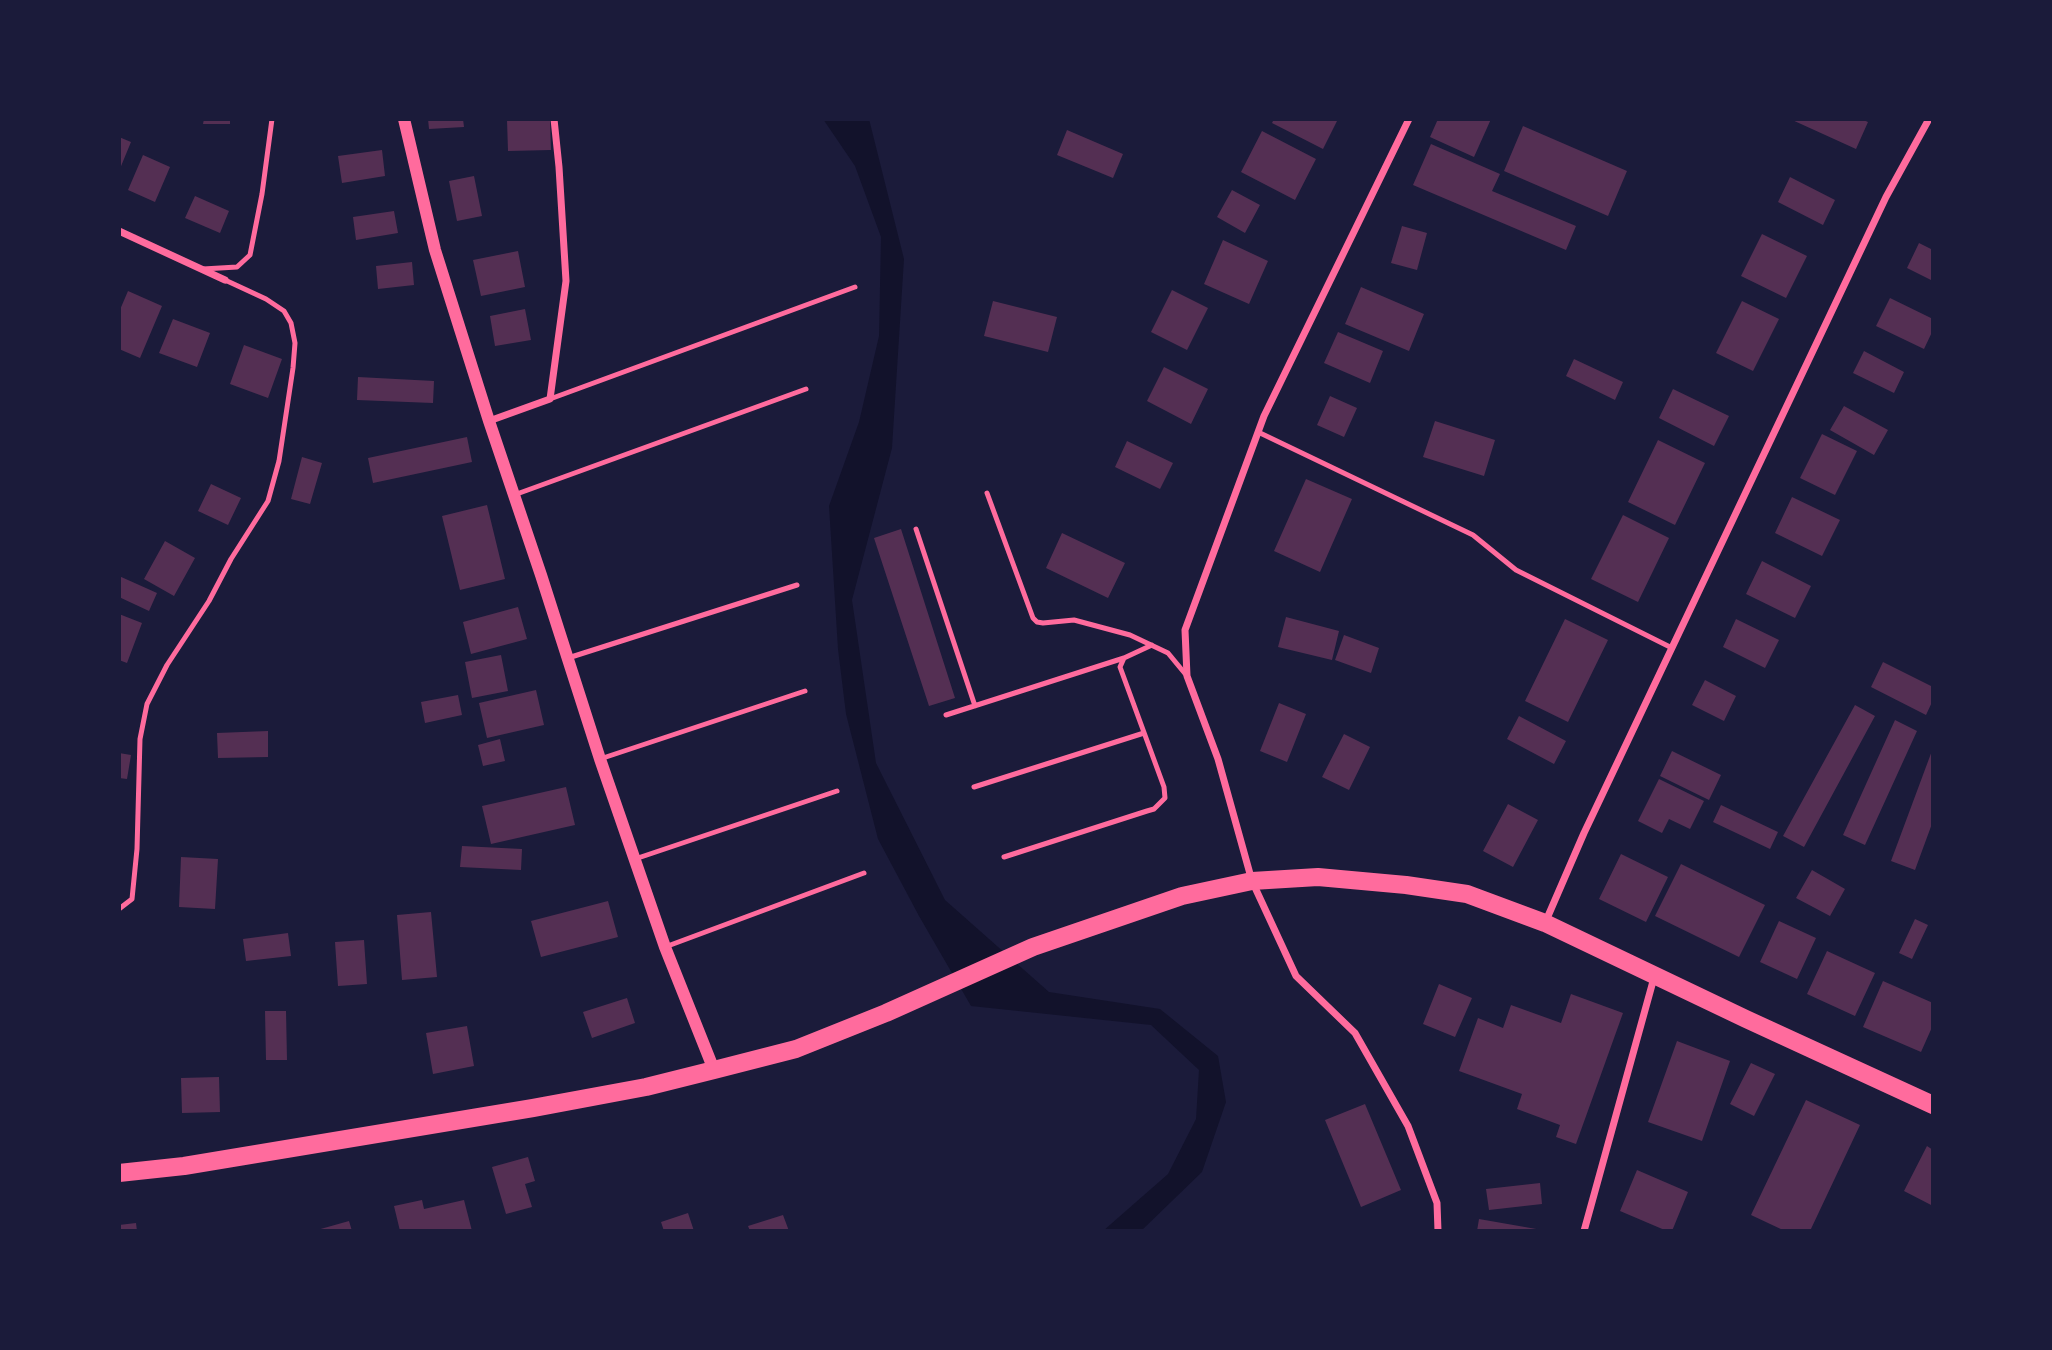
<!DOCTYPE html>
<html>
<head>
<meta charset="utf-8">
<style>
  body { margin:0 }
  #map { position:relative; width:2052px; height:1350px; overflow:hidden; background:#1b1b3a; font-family:Raleway,sans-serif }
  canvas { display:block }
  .frame { position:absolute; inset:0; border:121px solid #1b1b3a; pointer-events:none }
</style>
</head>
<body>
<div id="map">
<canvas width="2052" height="1350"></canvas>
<div class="frame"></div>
</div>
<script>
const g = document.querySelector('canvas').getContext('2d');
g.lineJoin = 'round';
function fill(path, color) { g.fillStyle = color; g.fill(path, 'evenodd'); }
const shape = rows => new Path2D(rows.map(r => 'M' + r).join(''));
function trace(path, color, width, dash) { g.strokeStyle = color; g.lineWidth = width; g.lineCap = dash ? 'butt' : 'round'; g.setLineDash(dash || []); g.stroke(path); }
const water = shape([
  [823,119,869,119,904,259,892,448,852,600,876,763,945,900,1049,992,1160,1009,1218,1056,1226,1102,1202,1172,1141,1231,1103,1231,1168,1174,1196,1119,1199,1070,1151,1025,971,1006,919,916,878,839,846,714,838,649,829,506,859,422,879,336,881,237,855,166]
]);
const building = shape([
  [204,119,230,119,230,124,203,124],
  [428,119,463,119,464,127,429,129],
  [550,119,551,150,508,151,507,120],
  [1274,119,1338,119,1323,149,1272,123],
  [1438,119,1491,119,1474,157,1430,137],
  [1790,119,1861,119,1868,122,1856,149],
  [1523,126,1627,171,1608,216,1504,171],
  [1067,130,1123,154,1113,178,1057,155],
  [1262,131,1316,159,1295,200,1241,172],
  [119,137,131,142,119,171],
  [1431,144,1500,174,1492,191,1576,226,1566,250,1413,185],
  [382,150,385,176,342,183,338,156],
  [143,155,170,167,155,202,128,190],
  [474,176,482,216,457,221,449,181],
  [1790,177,1835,200,1823,225,1778,202],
  [1232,190,1260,205,1245,233,1217,217],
  [195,196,229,211,220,233,185,218],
  [394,211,398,233,356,240,353,217],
  [1402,226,1427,233,1417,270,1391,263],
  [1762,234,1807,256,1786,298,1741,276],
  [1223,240,1268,261,1249,304,1204,284],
  [1919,243,1933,250,1933,281,1907,268],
  [518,251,525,287,481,296,473,260],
  [412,262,414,285,378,289,376,266],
  [1361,287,1424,314,1409,351,1345,324],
  [1172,290,1208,308,1187,350,1151,332],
  [128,291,162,306,140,358,119,349,119,312],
  [1890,298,1933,319,1933,330,1924,349,1876,326],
  [993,301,1057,317,1048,352,984,336],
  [1742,301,1779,319,1753,371,1716,353],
  [525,309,531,340,495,346,490,316],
  [173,319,210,333,197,367,159,353],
  [1338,332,1383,351,1370,383,1324,363],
  [244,345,282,359,268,398,230,384],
  [1864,351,1904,372,1894,393,1853,373],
  [1574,359,1623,382,1615,400,1566,376],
  [1164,367,1208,389,1191,424,1147,401],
  [358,377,434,381,433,403,357,400],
  [1673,389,1729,416,1714,446,1659,418],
  [1330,396,1357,408,1344,437,1317,425],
  [1844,406,1888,430,1874,455,1830,430],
  [1435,421,1495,440,1484,476,1423,457],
  [1822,434,1857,451,1835,495,1800,478],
  [467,437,472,462,373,483,368,458],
  [1658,440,1705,463,1675,525,1628,502],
  [1127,441,1173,463,1160,489,1115,467],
  [302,457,322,463,310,504,291,499],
  [1306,479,1352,499,1320,572,1274,551],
  [211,484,241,498,228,525,198,511],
  [1792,497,1840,520,1822,556,1775,533],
  [487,505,505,579,460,590,442,516],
  [1623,515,1669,538,1638,602,1591,579],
  [901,529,955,698,929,706,874,538],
  [1062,533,1125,563,1108,598,1046,568],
  [165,541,195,558,174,596,144,579],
  [1762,561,1811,586,1795,618,1746,594],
  [119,576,157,593,149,611,119,597],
  [518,607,527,639,471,654,463,622],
  [119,614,142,623,127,663,119,660],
  [1286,617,1339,631,1332,660,1278,647],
  [1565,619,1608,640,1568,722,1525,701],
  [1736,619,1779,640,1765,668,1723,647],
  [1344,635,1379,648,1371,673,1335,660],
  [501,655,508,691,472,698,465,662],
  [1883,662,1933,687,1933,700,1926,715,1871,687],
  [1705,680,1736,696,1724,721,1692,705],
  [536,690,544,725,487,738,479,703],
  [458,695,462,715,425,723,421,702],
  [1279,703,1306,714,1287,762,1260,751],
  [1855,705,1875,716,1804,847,1783,836],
  [1519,716,1566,741,1554,764,1507,739],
  [1895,720,1917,731,1865,845,1843,835],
  [268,731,268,757,218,758,217,733],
  [1344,734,1370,747,1349,790,1322,777],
  [500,739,505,761,483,766,478,745],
  [1933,748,1933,821,1915,870,1891,861],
  [1672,751,1721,775,1709,800,1660,776],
  [119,753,131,755,127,779,119,778],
  [1659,779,1704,801,1690,829,1669,819,1662,833,1638,821],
  [566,787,575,825,491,844,482,806],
  [1508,804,1538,820,1513,867,1483,851],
  [1721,805,1778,832,1770,849,1713,822],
  [462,846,522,849,521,870,460,867],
  [1621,854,1668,877,1646,922,1599,899],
  [181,857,218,859,215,909,179,907],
  [1681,864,1765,905,1739,957,1655,916],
  [1812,870,1845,889,1830,916,1796,898],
  [608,901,618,937,541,957,531,921],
  [431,912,437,977,402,980,397,915],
  [1915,919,1928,925,1912,959,1899,953],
  [1779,921,1816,938,1797,979,1760,962],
  [288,933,291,956,246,961,243,939],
  [364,940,367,984,338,986,335,942],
  [1827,951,1875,973,1855,1016,1807,994],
  [1883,981,1933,1003,1933,1025,1921,1052,1863,1027],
  [1439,984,1472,998,1455,1037,1423,1024],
  [1571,994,1623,1013,1576,1144,1556,1137,1560,1125,1517,1109,1522,1094,1459,1071,1478,1018,1503,1028,1511,1005,1561,1023],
  [627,998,635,1023,592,1038,583,1012],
  [265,1011,286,1011,287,1060,266,1060],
  [467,1026,474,1066,433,1074,426,1033],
  [1677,1041,1730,1061,1702,1141,1648,1122],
  [1751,1063,1775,1074,1754,1116,1730,1104],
  [219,1077,220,1112,182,1113,181,1078],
  [1806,1100,1860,1125,1810,1231,1785,1231,1751,1215],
  [1365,1104,1401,1190,1361,1207,1325,1120],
  [1927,1146,1933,1150,1933,1206,1904,1191],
  [528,1157,535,1181,525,1184,532,1207,506,1214,492,1167],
  [1637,1170,1688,1192,1672,1231,1667,1231,1620,1211],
  [1540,1183,1542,1204,1489,1210,1486,1189],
  [422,1200,424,1209,464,1200,472,1231,400,1231,394,1206],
  [688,1213,694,1231,664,1231,661,1222],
  [783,1215,789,1231,750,1231,748,1226],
  [1479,1219,1542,1230,1542,1231,1477,1231],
  [349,1221,352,1231,317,1231,317,1230],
  [136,1223,137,1231,119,1231,119,1225]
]);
const service = shape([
  [203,269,237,267,250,255,262,194,272,119],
  [550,399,855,287],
  [1258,432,1473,535,1516,570,1672,648],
  [987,493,1033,618,1037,622,1043,623,1074,620,1130,635,1168,653,1187,676],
  [514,495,806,389],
  [916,529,975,706],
  [568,658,797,585],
  [946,715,1124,658],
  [600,759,805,691],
  [974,787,1144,733],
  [1004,857,1147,811,1154,809,1165,798,1164,787,1120,667,1124,658,1152,645],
  [635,859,837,791],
  [119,909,132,899,137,849,140,739,147,704,167,665,209,601,231,559,268,501,279,461,293,368,295,343,291,323,284,311,266,299,225,280],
  [665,947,864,873]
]);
const minor = shape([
  [1409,119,1264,416,1185,630,1187,676,1218,759,1252,881,1296,976,1355,1033,1408,1126,1437,1203,1438,1231],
  [119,231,225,280],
  [489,421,550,399,566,281,559,167,554,119],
  [1545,923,1584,833,1886,197,1929,119],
  [1584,1231,1655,974]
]);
const tertiary = shape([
  [404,119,435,250,489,421,541,575,600,759,665,947,714,1070]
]);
const primary = shape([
  [119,1173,184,1166,533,1108,646,1087,714,1070,796,1049,886,1013,1033,947,1182,896,1252,881,1318,877,1406,885,1467,894,1545,923,1746,1019,1933,1105]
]);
fill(water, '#12122b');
fill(building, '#542f53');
trace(service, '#ff6b9d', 5);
trace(minor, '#ff6b9d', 7);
trace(tertiary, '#ff6b9d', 12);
trace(primary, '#ff6b9d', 18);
</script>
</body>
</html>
